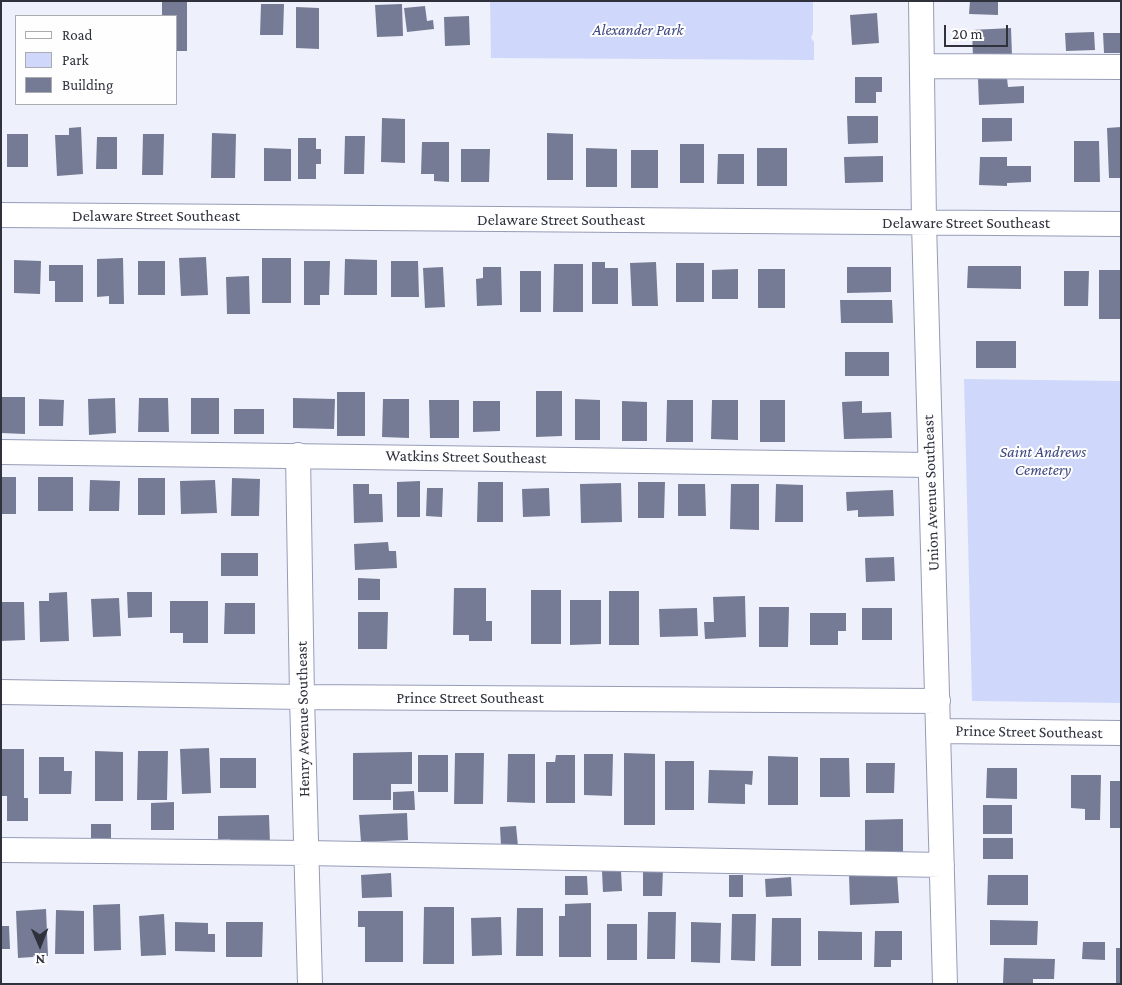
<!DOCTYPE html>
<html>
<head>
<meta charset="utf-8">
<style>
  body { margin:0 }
  #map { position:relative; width:1122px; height:985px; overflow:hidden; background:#eef1fc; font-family:"Crimson Pro",serif }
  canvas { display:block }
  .frame { position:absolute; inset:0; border:2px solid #2f313c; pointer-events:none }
  .legend { position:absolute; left:15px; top:15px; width:162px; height:90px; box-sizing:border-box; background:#fefefe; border:1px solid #abacb0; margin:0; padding:6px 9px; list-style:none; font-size:15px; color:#2f313c }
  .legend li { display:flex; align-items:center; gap:10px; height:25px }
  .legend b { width:25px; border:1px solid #abacb0 }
  .north { position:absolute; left:15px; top:920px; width:50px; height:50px; -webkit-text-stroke:4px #fefefe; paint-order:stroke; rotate:179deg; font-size:14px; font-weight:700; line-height:20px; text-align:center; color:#2f313c }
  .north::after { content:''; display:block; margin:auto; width:18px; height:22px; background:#2f313c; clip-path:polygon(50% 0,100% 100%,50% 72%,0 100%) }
  .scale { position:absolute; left:944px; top:25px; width:64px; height:22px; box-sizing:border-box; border:2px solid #2f313c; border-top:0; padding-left:6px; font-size:15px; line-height:18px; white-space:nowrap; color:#2f313c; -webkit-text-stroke:4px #fefefe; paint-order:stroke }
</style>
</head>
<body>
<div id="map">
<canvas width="1122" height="985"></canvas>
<div class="frame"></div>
<ul class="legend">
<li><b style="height:6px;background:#fff"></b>Road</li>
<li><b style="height:14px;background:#cfd8fb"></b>Park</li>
<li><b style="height:14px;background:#757b94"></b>Building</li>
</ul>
<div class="north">N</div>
<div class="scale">20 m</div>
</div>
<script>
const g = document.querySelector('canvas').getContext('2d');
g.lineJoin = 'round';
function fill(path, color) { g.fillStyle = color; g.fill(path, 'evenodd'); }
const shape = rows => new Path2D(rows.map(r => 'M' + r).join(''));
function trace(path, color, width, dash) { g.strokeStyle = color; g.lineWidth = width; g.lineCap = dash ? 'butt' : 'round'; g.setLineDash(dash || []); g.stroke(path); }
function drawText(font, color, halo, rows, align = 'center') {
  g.font = font + ' "Crimson Pro",serif'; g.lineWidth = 4; g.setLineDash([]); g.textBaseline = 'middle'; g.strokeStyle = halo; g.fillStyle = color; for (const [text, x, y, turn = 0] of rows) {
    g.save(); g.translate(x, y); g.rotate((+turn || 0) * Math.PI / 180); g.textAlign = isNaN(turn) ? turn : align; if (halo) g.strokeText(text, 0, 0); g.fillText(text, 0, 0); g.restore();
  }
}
const green = shape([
  [490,1,813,1,813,32,811,38,814,42,814,60,491,58],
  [964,379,1121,381,1121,703,972,701]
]);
const building = shape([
  [970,1,998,1,998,15,969,14],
  [162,2,187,2,187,51,176,51,176,16,162,16],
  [261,4,284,4,283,35,260,35],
  [402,4,403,36,377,37,375,5],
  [425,6,427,21,433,20,434,29,407,32,404,8],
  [296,7,319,8,319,49,296,48],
  [877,13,879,43,852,45,850,15],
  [469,16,470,45,445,46,444,17],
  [1011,28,1012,56,973,58,972,30],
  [1094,32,1095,50,1066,51,1065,33],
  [1103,33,1121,33,1121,53,1104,53],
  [855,77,882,77,882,92,876,92,876,103,855,103],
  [1007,78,1008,87,1024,86,1024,103,979,105,978,79],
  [847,116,878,116,878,143,848,144],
  [382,118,405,119,405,163,381,162],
  [982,118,1012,118,1012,141,982,142],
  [81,127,83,174,57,176,55,135,69,135,69,128],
  [1121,127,1121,178,1109,178,1107,128],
  [212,133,236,134,235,178,211,178],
  [547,133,573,134,573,180,547,180],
  [7,134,28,134,28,167,7,167],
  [143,134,164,134,163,175,142,175],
  [345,136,365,136,364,174,344,174],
  [97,137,117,137,117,169,96,169],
  [298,138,316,138,316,149,321,149,321,164,316,164,316,179,298,179],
  [1074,141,1099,141,1100,182,1074,182],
  [422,142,449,142,449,182,434,181,434,174,421,174],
  [680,144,704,144,704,183,680,183],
  [264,148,291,149,291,181,264,181],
  [586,148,617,149,617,187,586,187],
  [757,148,787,148,787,186,757,186],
  [461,149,490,149,489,182,461,182],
  [631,150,658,150,658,188,631,188],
  [718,154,744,154,744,184,717,184],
  [883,156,883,182,845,183,844,157],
  [980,157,1007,157,1007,166,1031,166,1031,182,1007,183,1007,186,979,185],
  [206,257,208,295,181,296,179,258],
  [123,258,124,304,109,304,109,296,97,297,97,259],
  [262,258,291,258,291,303,262,303],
  [345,259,377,260,377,295,344,295],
  [14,260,41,261,40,294,14,293],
  [138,261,165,261,165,295,138,295],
  [304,261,330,261,329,295,320,295,320,305,304,305],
  [391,261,418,261,419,297,391,297],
  [592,262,605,262,605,268,618,268,618,304,592,304],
  [656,262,658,306,632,306,630,263],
  [676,263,704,263,704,302,676,302],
  [554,264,583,264,583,312,553,312],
  [49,265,83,265,83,302,55,302,55,281,49,281],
  [968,266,1021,266,1021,289,967,288],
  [443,267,445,307,425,308,423,268],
  [483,267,501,267,502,305,477,306,476,279,483,278],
  [847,267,891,267,891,292,847,293],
  [738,269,738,299,712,299,712,270],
  [758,269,785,269,785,308,758,308],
  [1099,270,1121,270,1121,319,1099,319],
  [520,271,541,271,541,312,520,312],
  [1064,271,1089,271,1088,306,1064,306],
  [249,276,250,314,227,314,226,277],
  [840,300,892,300,893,323,841,323],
  [976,341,1016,341,1016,368,976,368],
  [845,352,889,352,889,376,845,376],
  [536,391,562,391,562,436,536,437],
  [337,392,365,392,365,436,337,436],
  [1,397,25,397,25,434,1,433],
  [115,398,116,433,89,435,88,399],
  [139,398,168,398,169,432,138,432],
  [191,398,219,398,219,434,191,434],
  [293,398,335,399,334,429,293,428],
  [39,399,64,400,63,426,39,426],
  [383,399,409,399,409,438,382,437],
  [575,399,600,400,600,440,575,440],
  [429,400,459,400,459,438,430,438],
  [667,400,693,400,693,442,666,442],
  [712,400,738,400,738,440,711,439],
  [760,400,785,400,785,442,760,442],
  [473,401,500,401,500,431,473,432],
  [622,401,647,402,647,441,622,441],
  [862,401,862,413,891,412,892,438,844,439,842,402],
  [234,409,264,409,264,434,234,434],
  [1,477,16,477,16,514,1,514],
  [38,477,73,477,73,511,38,511],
  [138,478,165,478,165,515,138,515],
  [232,478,260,479,259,516,231,516],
  [90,480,120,481,119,511,89,511],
  [215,480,217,513,181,514,180,481],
  [420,481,420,517,397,517,397,482],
  [478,482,503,482,503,522,477,522],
  [638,482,665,482,664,518,638,518],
  [621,483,622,522,581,523,580,484],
  [353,484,369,484,369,494,382,494,383,522,354,523],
  [678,484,705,484,706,516,678,516],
  [731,484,759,484,759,530,730,529],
  [776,484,803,485,803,522,775,522],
  [427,488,443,488,442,517,426,516],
  [549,488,550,516,523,517,522,489],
  [893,490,894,516,858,517,858,510,847,511,846,492],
  [388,542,389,551,396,551,397,568,355,570,354,544],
  [221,553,258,553,258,576,221,576],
  [894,557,895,581,866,582,865,558],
  [358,578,380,579,380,600,358,600],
  [454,588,486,588,486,621,492,621,492,641,469,641,469,635,453,635],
  [531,590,561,590,561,644,531,644],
  [609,591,639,591,639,645,609,645],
  [67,592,69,641,40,642,39,601,49,601,49,593],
  [127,592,152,592,152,617,128,618],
  [745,596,746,637,705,639,704,622,714,622,713,597],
  [119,598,121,636,93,637,91,599],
  [570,600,601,600,601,644,570,645],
  [170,601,208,601,208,643,183,643,183,633,170,633],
  [1,602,24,602,25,640,1,641],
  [225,603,255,603,255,634,224,634],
  [759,607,789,607,788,647,759,647],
  [697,608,698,636,660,637,659,609],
  [862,608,892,608,892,640,862,640],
  [358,612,388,612,387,649,358,649],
  [810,613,846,613,846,631,838,631,838,645,810,645],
  [209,748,211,793,182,794,180,749],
  [1,749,24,749,24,798,28,798,28,821,7,821,7,796,1,796],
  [95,751,123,752,123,801,95,801],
  [138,751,168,751,167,800,137,800],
  [412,752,412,784,391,784,391,800,353,800,353,753],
  [455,753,484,753,483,804,454,804],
  [624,753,655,754,655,825,624,825],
  [508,754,535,754,535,803,507,802],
  [584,754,613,754,612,796,584,795],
  [418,755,448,755,448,792,418,792],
  [556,755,575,755,575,803,546,803,546,762,555,762],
  [768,756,798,757,798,805,768,805],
  [39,757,64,757,64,771,72,771,71,794,39,794],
  [220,758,256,758,256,788,220,788],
  [820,758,849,758,850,797,820,797],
  [665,761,694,761,694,810,665,810],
  [866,763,895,763,894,793,866,793],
  [987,768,1017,768,1017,799,986,798],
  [709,770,753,771,752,785,745,784,745,804,708,803],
  [1071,775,1101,775,1100,820,1085,820,1085,809,1071,808],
  [1110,781,1121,781,1121,828,1110,828],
  [414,791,415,810,393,810,393,792],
  [174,802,174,830,151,830,151,803],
  [983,805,1012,805,1012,834,983,834],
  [407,813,408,840,361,842,359,815],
  [269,815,270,843,230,845,230,839,218,839,218,816],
  [903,819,903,853,865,854,865,820],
  [91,824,111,824,111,845,91,845],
  [516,826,518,846,501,846,500,827],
  [983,838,1013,838,1013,859,983,859],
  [643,867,663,868,662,896,643,896],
  [621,870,622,891,603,892,602,871],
  [391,873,392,897,362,898,361,875],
  [897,873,899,903,850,905,849,875],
  [729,875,743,875,743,897,729,897],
  [988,875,1028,875,1028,905,987,905],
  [565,876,587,876,588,895,565,895],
  [791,877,792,896,766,897,765,879],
  [591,903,591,957,559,957,559,916,565,916,565,904],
  [120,904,121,950,94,951,93,905],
  [424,907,454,907,454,964,423,964],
  [517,908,543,908,543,956,516,956],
  [46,909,48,956,18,958,16,911],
  [56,910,84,911,84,954,55,954],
  [358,911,403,911,403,962,365,962,365,927,358,927],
  [648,912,676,912,675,959,647,959],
  [164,914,166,955,141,956,139,916],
  [732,914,756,914,755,961,731,960],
  [501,917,502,955,472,956,471,918],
  [772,918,801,918,801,966,771,966],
  [990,920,1038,921,1037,945,990,945],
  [175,922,208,923,208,934,215,934,215,952,175,951],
  [226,922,263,922,262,957,226,957],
  [691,922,721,923,720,963,691,962],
  [607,924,637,924,637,960,607,960],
  [1,926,9,926,10,949,1,949],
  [818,931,862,932,862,960,818,960],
  [875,931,902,931,902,960,891,960,891,967,874,967],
  [1083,942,1105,942,1105,960,1082,959],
  [1116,948,1121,948,1121,984,1116,984],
  [1004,958,1055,959,1054,979,1033,979,1033,983,1003,983]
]);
const minor = shape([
  [921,1,924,223,945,984],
  [922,66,1121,67],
  [1,215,1121,224],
  [1,452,930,465],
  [298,455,302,697,310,984],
  [1,692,302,697,938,701],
  [938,731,1121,733],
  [1,850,307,853,942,865]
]);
const parkNames = [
  ["Alexander Park",638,30],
  ["Saint Andrews",1043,452],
  ["Cemetery",1043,470]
];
const streetNames = [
  ["Delaware Street Southeast",156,216],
  ["Delaware Street Southeast",561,220],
  ["Delaware Street Southeast",966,223],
  ["Watkins Street Southeast",466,457,1],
  ["Union Avenue Southeast",931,493,-92],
  ["Prince Street Southeast",470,698],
  ["Henry Avenue Southeast",303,719,-91],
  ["Prince Street Southeast",1029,732,1]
];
fill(green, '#cfd8fb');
fill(building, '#757b94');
trace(minor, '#969cb6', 26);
trace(minor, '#fff', 24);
drawText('italic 16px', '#3f4880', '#fefefe', parkNames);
drawText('16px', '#2f313c', '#fefefe', streetNames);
</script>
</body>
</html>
